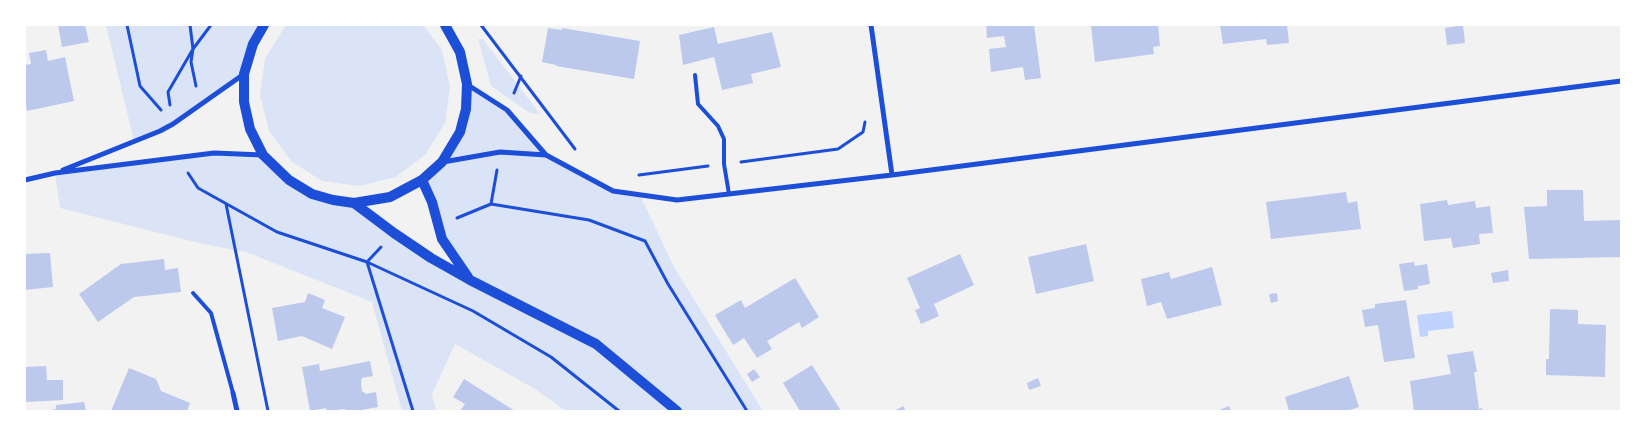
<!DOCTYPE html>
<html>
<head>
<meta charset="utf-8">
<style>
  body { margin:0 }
  #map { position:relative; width:1646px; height:436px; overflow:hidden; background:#f2f2f2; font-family:Commissioner,sans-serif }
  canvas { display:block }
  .frame { position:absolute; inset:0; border:26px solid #fff; pointer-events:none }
</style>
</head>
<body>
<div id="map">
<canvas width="1646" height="436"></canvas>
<div class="frame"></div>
</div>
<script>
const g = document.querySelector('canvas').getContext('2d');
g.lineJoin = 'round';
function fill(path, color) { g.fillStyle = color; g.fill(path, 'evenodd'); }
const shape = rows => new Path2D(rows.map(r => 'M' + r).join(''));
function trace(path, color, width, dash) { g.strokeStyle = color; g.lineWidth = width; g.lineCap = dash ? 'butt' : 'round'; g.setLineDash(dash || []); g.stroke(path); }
const green = shape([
  [106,25,264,25,244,74,173,124,134,141],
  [286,25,423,25,442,50,450,87,445,123,425,155,396,177,359,186,322,181,291,161,269,131,260,95,265,58],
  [478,39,483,39,540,114,530,113,491,86],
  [467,84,507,110,546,155,613,191,640,195,674,267,763,411,566,411,535,389,455,344,432,394,436,411,402,411,372,302,246,252,203,244,60,208,55,173,214,153,263,155,312,194,354,203,469,279,442,239,422,180,460,132]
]);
const water = shape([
  [1452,311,1454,328,1428,331,1428,336,1420,337,1417,315]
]);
const building = shape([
  [58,25,85,25,89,42,62,47],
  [986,25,1034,25,1041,78,1025,80,1023,67,991,72,989,49,1006,47,1004,36,987,38],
  [1091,25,1158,25,1160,46,1153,47,1154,54,1095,62],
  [1220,25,1287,25,1289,43,1267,45,1266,39,1223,44],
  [1463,25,1465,43,1447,45,1445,28],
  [714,27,718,44,772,32,781,67,751,74,753,83,722,90,714,57,683,65,679,35],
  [548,28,562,30,562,28,640,41,634,79,556,66,556,65,542,62],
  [46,50,48,61,65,57,74,101,27,111,25,100,25,65,31,64,29,53],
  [1547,190,1583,190,1584,221,1621,220,1621,257,1529,259,1524,207,1547,206],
  [1346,192,1348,203,1357,201,1361,229,1271,239,1266,202],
  [1447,200,1448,205,1475,201,1476,208,1490,206,1493,233,1479,234,1480,244,1453,248,1451,238,1424,241,1420,204],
  [1086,244,1094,281,1036,294,1028,257],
  [50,253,53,287,25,290,25,254],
  [960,254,974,285,934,304,939,316,921,324,915,310,920,308,907,278],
  [164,259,165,270,178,268,181,292,134,297,98,322,79,294,121,264],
  [1414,262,1415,266,1427,264,1430,284,1418,286,1418,289,1404,291,1399,264],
  [1212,267,1222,305,1167,319,1161,302,1147,306,1141,279,1169,272,1171,279],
  [1508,270,1509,281,1493,283,1491,273],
  [795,278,819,317,802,328,799,322,767,341,772,349,757,358,744,338,733,345,715,315,741,300,745,308],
  [308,293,325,300,322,308,345,317,332,349,302,336,278,341,272,308,305,302],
  [1277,293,1278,301,1271,303,1269,294],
  [1406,300,1415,358,1384,362,1378,325,1365,327,1362,310,1375,308,1375,304],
  [1550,309,1578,310,1578,324,1606,325,1605,377,1546,375,1546,359,1549,359],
  [1473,351,1477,372,1474,372,1479,409,1482,408,1483,411,1414,411,1410,381,1451,374,1447,355],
  [370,361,373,376,362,378,361,382,362,391,366,394,376,392,378,407,356,411,346,411,345,409,327,411,326,408,310,411,302,367,319,364,320,371],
  [812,365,841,411,800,411,783,383],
  [46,366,47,380,63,380,63,400,25,402,25,367],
  [129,368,156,379,161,391,190,403,187,411,111,411],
  [754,369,760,377,752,382,747,374],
  [1349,376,1359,407,1347,411,1289,411,1285,397],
  [1038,378,1041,386,1029,390,1027,383],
  [464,379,515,411,460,411,465,404,453,397],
  [84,402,86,411,51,411,51,410,56,409,56,405],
  [903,406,906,411,894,411],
  [1229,406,1231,411,1217,411]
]);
const path = shape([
  [127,25,140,86,161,110],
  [481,25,575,149],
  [196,86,191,62,193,49,211,25],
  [514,93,521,76],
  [170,105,168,92,193,49,190,25],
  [741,162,838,149,863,132,865,122],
  [188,173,198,188,277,232,367,262,473,311,551,357,619,411],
  [639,175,708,166],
  [226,204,268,411],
  [491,204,589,220,645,241,668,284,747,411],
  [457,218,491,204,497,170],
  [381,247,367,262,413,411]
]);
const service = shape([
  [695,75,698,104,718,126,724,139,724,164,729,194],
  [193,293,211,313,233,393]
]);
const minor = shape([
  [871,25,892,175],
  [468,85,507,110,546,155,613,191,677,200,892,175,1621,81],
  [443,162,500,152,546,155],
  [63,170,160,131,173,124,244,74],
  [25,180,55,173,214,153,263,155],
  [233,393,237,411]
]);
const secondary = shape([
  [264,25,253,44,244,74,244,102,250,129,263,155,289,180,312,194,333,200,354,203,390,197,422,180,442,162,460,132,466,109,467,84,460,52,445,25],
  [422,180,432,202,442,239,468,277],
  [354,203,394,233,431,258,470,280,596,344,677,411]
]);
fill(green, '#dbe4f7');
fill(water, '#bfd3fe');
fill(building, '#bdc9ec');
trace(path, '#1d4ed8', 3);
trace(service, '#1d4ed8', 4);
trace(minor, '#1d4ed8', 5);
trace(secondary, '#1d4ed8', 10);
</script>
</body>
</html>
